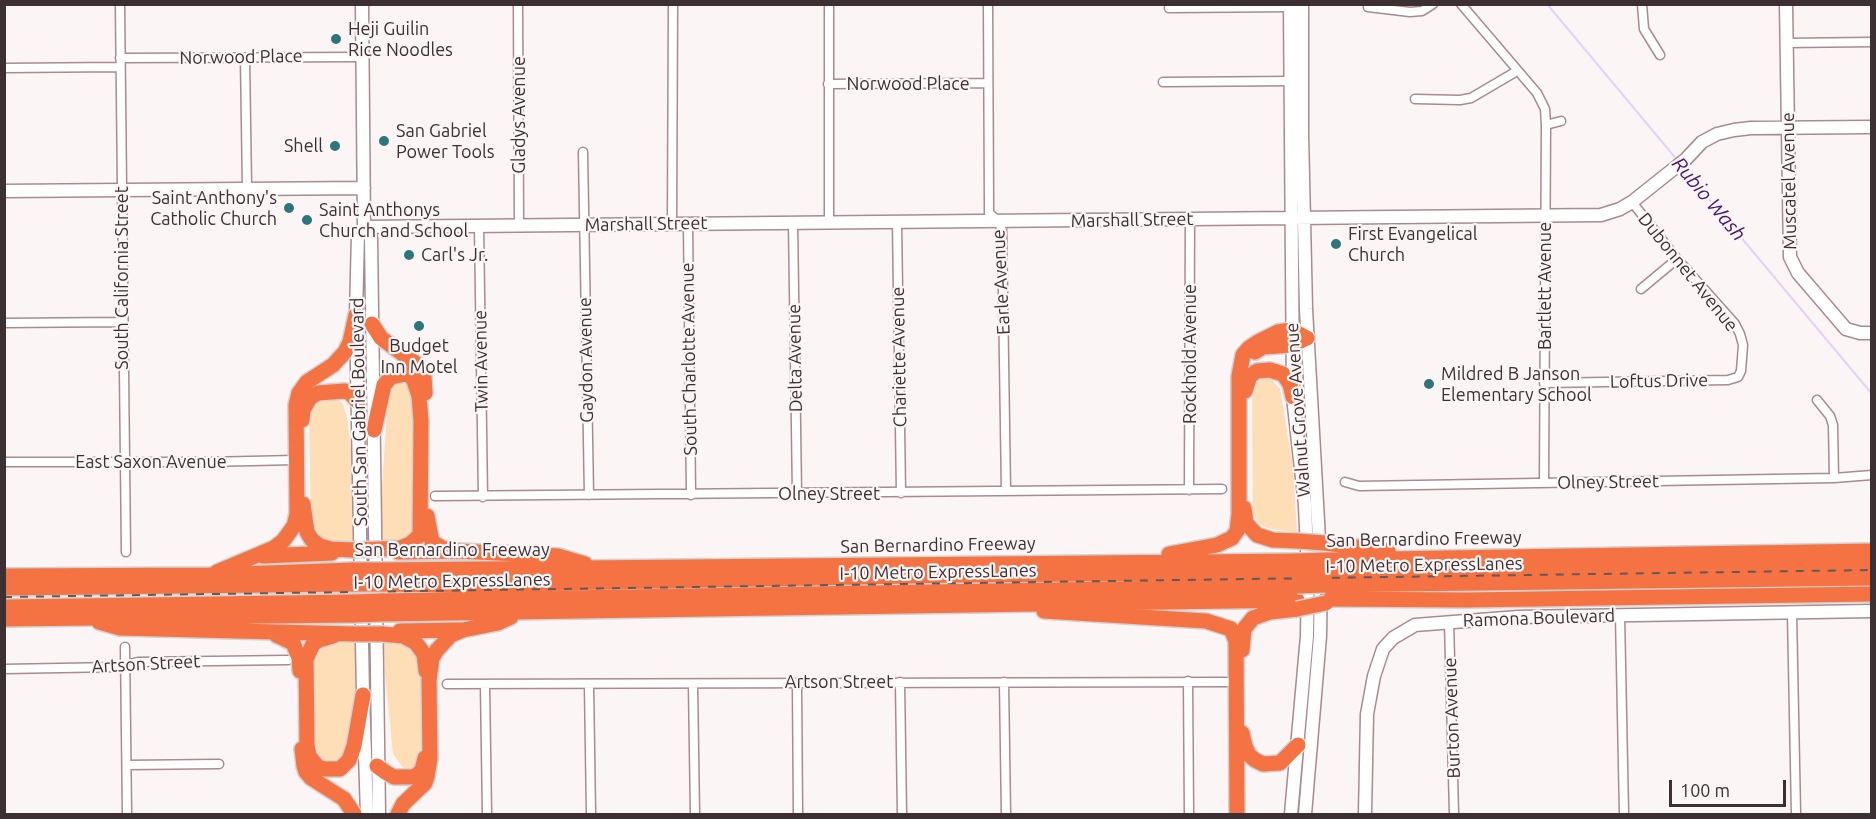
<!DOCTYPE html>
<html>
<head>
<meta charset="utf-8">
<style>
  body { margin:0 }
  #map { position:relative; width:1876px; height:819px; overflow:hidden; background:#fbf5f6; font-family:Ubuntu,sans-serif }
  canvas { display:block }
  .frame { position:absolute; inset:0; border:6px solid #3c3032; pointer-events:none }
  .scale { position:absolute; left:1669px; top:780px; width:117px; height:27px; box-sizing:border-box; border:3px solid #3c3032; border-top:0; padding-left:8px; font-size:18px; line-height:21px; white-space:nowrap; color:#3c3032; -webkit-text-stroke:4px #fbf5f6; paint-order:stroke }
</style>
</head>
<body>
<div id="map">
<canvas width="1876" height="819"></canvas>
<div class="frame"></div>
<div class="scale">100 m</div>
</div>
<script>
const g = document.querySelector('canvas').getContext('2d');
g.lineJoin = 'round';
function fill(path, color) { g.fillStyle = color; g.fill(path, 'evenodd'); }
const shape = rows => new Path2D(rows.map(r => 'M' + r).join(''));
function trace(path, color, width, dash) { g.strokeStyle = color; g.lineWidth = width; g.lineCap = dash ? 'butt' : 'round'; g.setLineDash(dash || []); g.stroke(path); }
function drawText(font, color, halo, rows, align = 'center') {
  g.font = font + ' Ubuntu,sans-serif'; g.lineWidth = 4.5; g.setLineDash([]); g.textBaseline = 'middle'; g.strokeStyle = halo; g.fillStyle = color; for (const [text, x, y, turn = 0] of rows) {
    g.save(); g.translate(x, y); g.rotate((+turn || 0) * Math.PI / 180); g.textAlign = isNaN(turn) ? turn : align; if (halo) g.strokeText(text, 0, 0); g.fillText(text, 0, 0); g.restore();
  }
}
const green = shape([
  [1265,378,1271,379,1280,389,1293,467,1297,533,1267,528,1259,524,1255,517,1253,509,1252,390,1255,383],
  [404,381,409,384,414,397,418,521,409,541,381,546,382,487,388,400,394,385],
  [323,396,337,399,343,404,347,418,354,471,355,543,332,544,321,540,313,530,311,518,309,418,310,408],
  [384,641,398,641,410,646,417,656,420,673,422,754,421,759,414,769,404,769,393,754,385,674],
  [336,642,357,642,357,663,353,721,348,754,337,762,330,763,323,761,315,748,310,669,318,647]
]);
const stream = shape([
  [1547,4,1678,161],
  [1683,168,1872,394]
]);
const street = shape([
  [120,4,126,552],
  [518,4,519,225],
  [829,4,829,222],
  [988,4,989,204,989,213,998,221,1002,230,1006,491],
  [1461,4,1537,93,1545,109,1546,125,1561,121],
  [1642,4,1644,29,1660,55],
  [1368,7,1410,12,1422,11,1433,4],
  [1169,8,1293,7],
  [1786,43,1872,42],
  [120,58,363,57],
  [245,58,247,188],
  [4,68,120,67],
  [1163,82,1295,81],
  [828,84,987,83],
  [1415,99,1460,100,1471,98,1517,71],
  [583,152,589,495],
  [793,222,797,494],
  [897,222,901,493],
  [672,223,673,4],
  [688,223,691,495],
  [479,226,483,497],
  [1641,289,1677,259],
  [4,323,122,322],
  [1544,383,1728,380,1738,377,1741,371,1743,345,1740,334,1735,324,1677,259,1632,202],
  [1817,400,1830,416,1833,425,1834,478],
  [4,462,205,462,296,460],
  [1345,482,1359,486,1834,478,1872,475],
  [1544,483,1546,125],
  [1189,490,1190,219],
  [435,496,1222,489],
  [1792,613,1796,814],
  [1620,615,1624,814],
  [1449,621,1454,814],
  [125,647,127,814],
  [4,669,117,667,138,662,288,660],
  [1188,681,1189,814],
  [900,682,902,814],
  [1004,682,1006,814],
  [797,683,798,814],
  [447,684,1231,682],
  [589,684,591,814],
  [693,684,695,814],
  [485,685,487,814],
  [127,765,219,764]
]);
const secondary = shape([
  [362,4,364,227,371,238,379,814],
  [1290,4,1293,397,1305,505,1308,574,1307,636,1291,814],
  [1302,4,1302,133,1306,309,1321,574,1320,636,1305,814],
  [1786,4,1790,257,1798,273,1846,329,1860,333,1872,333],
  [4,191,364,188],
  [364,227,1601,215,1620,209,1632,202,1686,159,1702,142,1717,134,1734,130,1751,128,1872,127],
  [364,227,358,234,356,315,363,695,367,814],
  [1365,814,1367,714,1374,676,1383,649,1393,638,1415,625,1518,617,1872,611]
]);
const highway = shape([
  [372,324,381,338,418,365,424,377,425,393],
  [1255,352,1263,347,1292,345,1307,338],
  [1245,391,1250,376,1257,371,1270,370,1283,374,1290,384,1293,397],
  [302,420,303,410,310,398,318,393,345,391,350,393,358,402],
  [374,430,384,385,391,377,406,374,413,378,419,396,421,421,420,535,410,544,400,548,381,549],
  [303,504,307,532,312,540,320,546,331,549,353,550],
  [1244,508,1246,523,1257,535,1273,540,1297,541],
  [427,516,432,542,442,548,458,551],
  [1325,543,1388,551],
  [398,552,458,551,558,556,585,564],
  [1169,554,1217,545,1232,538,1237,531,1239,514,1239,376,1243,355,1249,348,1258,342,1278,332,1292,330,1307,338],
  [263,556,332,553],
  [1325,560,1872,551],
  [381,570,1297,561],
  [1325,571,1872,563],
  [217,572,274,548,283,541,294,526,297,514,296,405,299,393,307,382,333,365,345,352,350,342,356,315],
  [4,576,209,575,353,570],
  [382,584,457,585,958,575,1297,572],
  [1325,585,1872,578],
  [4,588,353,584],
  [1326,599,1467,600,1872,594],
  [382,601,1297,586],
  [4,607,354,602],
  [1044,611,1206,621,1231,629,1236,641,1237,814],
  [382,614,1297,600],
  [4,619,354,615],
  [99,622,120,628,354,634],
  [400,631,460,630],
  [382,634,403,636,416,643,424,654,426,671],
  [276,635,293,643,299,658,300,671],
  [333,636,319,640,313,644,306,659,307,745,309,756,318,767,325,769,340,769,349,760,354,746,363,695],
  [1242,650,1244,629,1253,618,1270,612,1297,609],
  [1242,733,1245,746,1249,755,1255,760,1263,764,1280,763,1298,745],
  [302,749,304,766,306,772,311,778,344,799,354,814],
  [377,766,385,772,394,777,411,777,417,775,422,770,425,758],
  [398,814,403,804,425,783,427,777,430,759,429,680,432,658,437,650,451,635,463,630,498,623,511,617]
]);
const rail = shape([
  [4,597,1872,570]
]);
const highwayBridge = shape([
  [1297,541,1325,543],
  [353,550,381,549],
  [1297,561,1325,560],
  [353,570,381,570],
  [1297,572,1325,571],
  [353,584,382,584],
  [1297,586,1325,585],
  [354,602,382,601],
  [1297,609,1326,603],
  [354,615,382,614],
  [354,634,382,634]
]);
const markers = [
  [336,39,6,"#2d767d"],
  [384,141,6,"#2d767d"],
  [335,146,6,"#2d767d"],
  [289,208,6,"#2d767d"],
  [307,220,6,"#2d767d"],
  [1336,244,6,"#2d767d"],
  [409,255,6,"#2d767d"],
  [419,326,6,"#2d767d"],
  [1429,384,6,"#2d767d"]
];
const poiNames = [
  ["Heji Guilin",348,29],
  ["Rice Noodles",348,50],
  ["San Gabriel",396,131],
  ["Power Tools",396,152],
  ["Shell",323,146,"right"],
  ["Saint Anthony's",277,198,"right"],
  ["Catholic Church",277,219,"right"],
  ["Saint Anthonys",319,210],
  ["Church and School",319,231],
  ["First Evangelical",1348,234],
  ["Church",1348,255],
  ["Carl's Jr.",421,255],
  ["Budget",419,346,"center"],
  ["Inn Motel",419,367,"center"],
  ["Mildred B Janson",1441,374],
  ["Elementary School",1441,395]
];
const streetNames = [
  ["Norwood Place",241,57,-1],
  ["Norwood Place",908,84],
  ["Gladys Avenue",519,115,-90],
  ["Muscatel Avenue",1789,181,-91],
  ["Marshall Street",1132,220,-1],
  ["Marshall Street",646,224,-1],
  ["Dubonnet Avenue",1688,272,51],
  ["South California Street",122,278,-90],
  ["Earle Avenue",1001,282,-93],
  ["Bartlett Avenue",1545,286,-90],
  ["Rockhold Avenue",1190,354,-90],
  ["Chariette Avenue",899,357,-91],
  ["Delta Avenue",795,358,-91],
  ["South Charlotte Avenue",689,359,-91],
  ["Gaydon Avenue",586,360,-91],
  ["Twin Avenue",481,361,-91],
  ["Loftus Drive",1659,381,-1],
  ["Walnut Grove Avenue",1298,410,-94],
  ["South San Gabriel Boulevard",359,412,-91],
  ["East Saxon Avenue",151,462],
  ["Olney Street",1608,482,-1],
  ["Olney Street",829,494],
  ["San Bernardino Freeway",1424,539,-1],
  ["San Bernardino Freeway",938,545,-1],
  ["San Bernardino Freeway",452,550],
  ["I-10 Metro ExpressLanes",1424,565,-1],
  ["I-10 Metro ExpressLanes",938,572,-1],
  ["I-10 Metro ExpressLanes",452,581,-1],
  ["Ramona Boulevard",1539,618,-2],
  ["Artson Street",146,664,-3],
  ["Artson Street",839,682],
  ["Burton Avenue",1452,718,-92]
];
const waterNames = [
  ["Rubio Wash",1709,199,50]
];
fill(green, '#fedeb6');
trace(stream, '#e1d4f6', 2);
trace(street, '#a88b90', 11);
trace(secondary, '#a88b90', 15);
trace(highway, '#d4d1d2', 18);
trace(street, '#fff', 8);
trace(secondary, '#fff', 12);
trace(highway, '#f57343', 15);
trace(rail, '#63595a', 2, [8, 8]);
trace(highwayBridge, '#d4d1d2', 18, []);
trace(highwayBridge, '#f57343', 15);
for (const [x, y, r, color] of markers) { const dot = new Path2D(); dot.arc(x, y, r, 0, 2 * Math.PI); g.fillStyle = color; g.fill(dot); trace(dot, '#fbf5f6', 2); }
drawText('18px', '#3c3032', '#fbf5f6', poiNames, 'left');
drawText('18px', '#3c3032', '#fbf5f6', streetNames);
drawText('italic 20px', '#451472', '#fbf5f6', waterNames);
</script>
</body>
</html>
